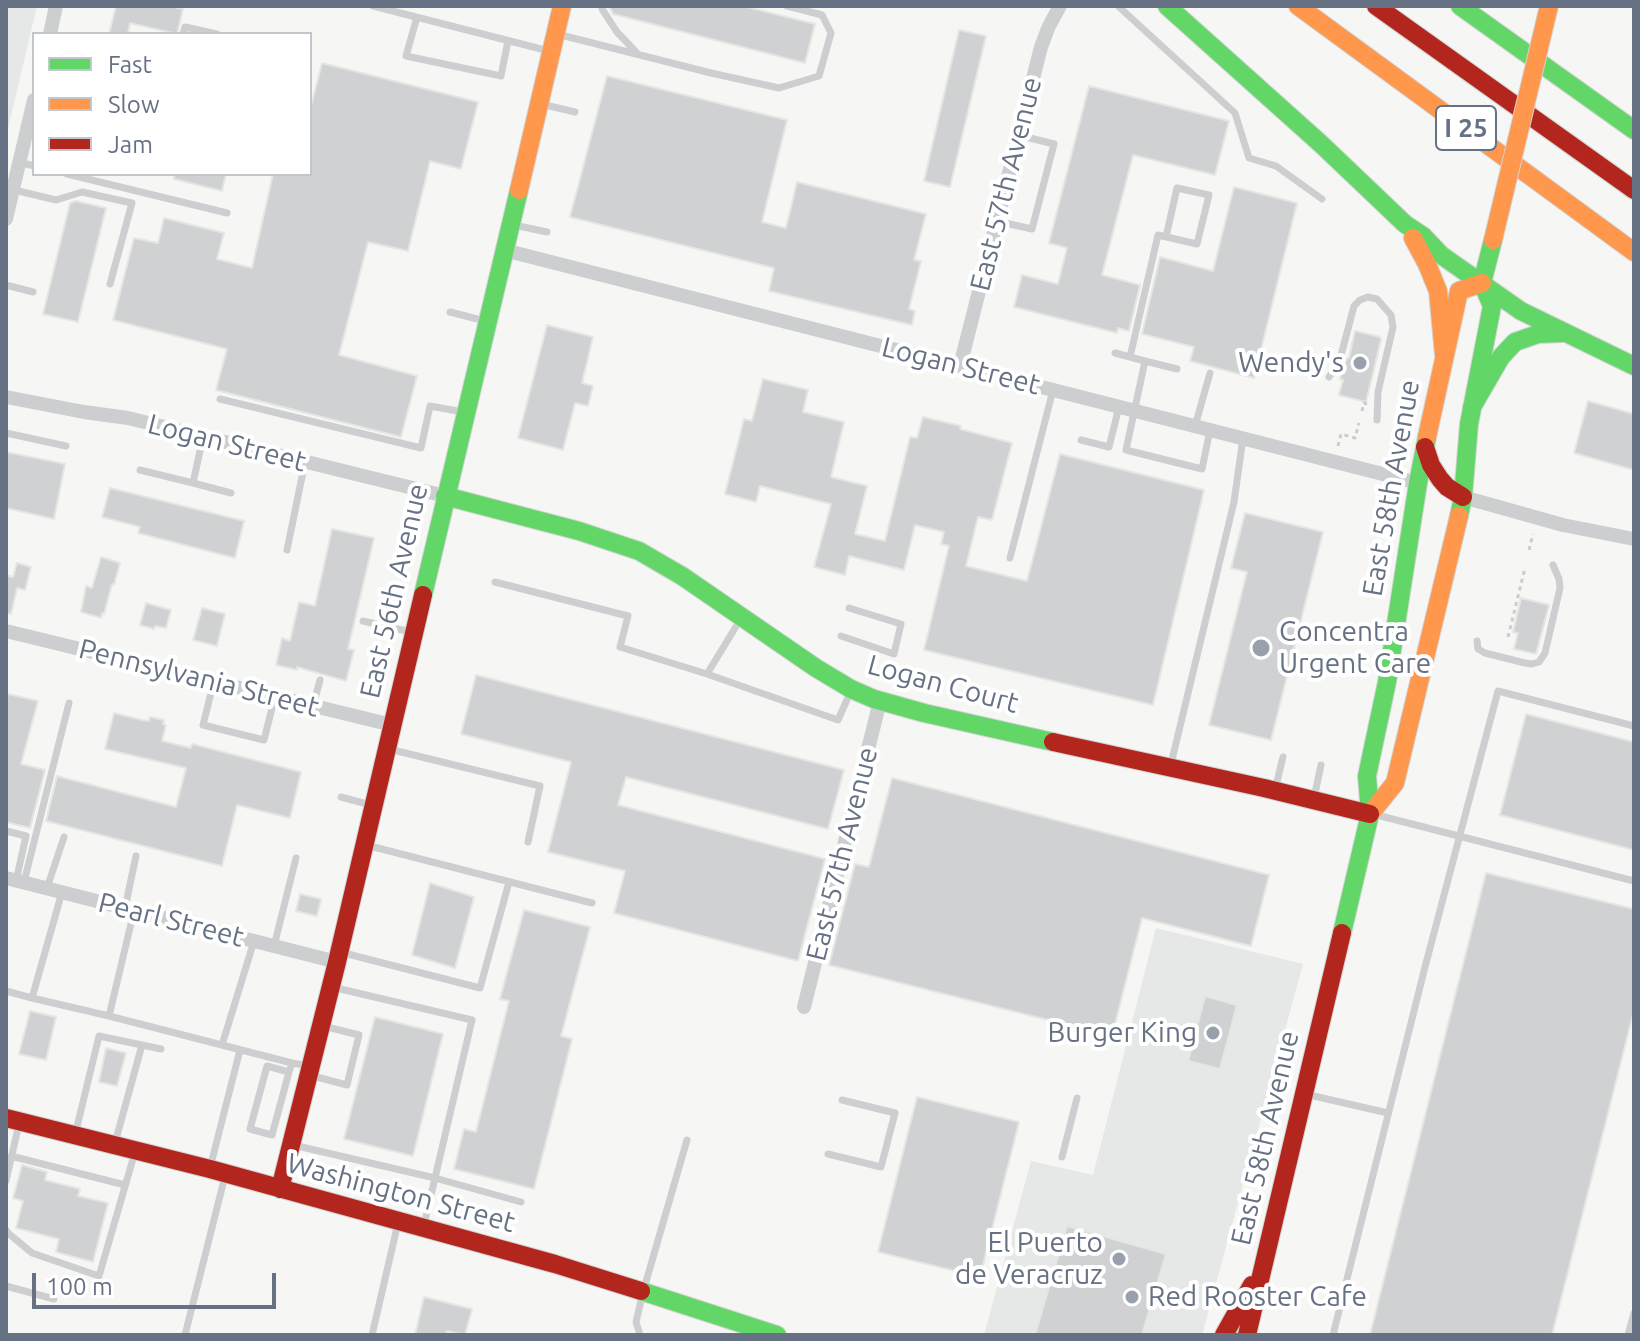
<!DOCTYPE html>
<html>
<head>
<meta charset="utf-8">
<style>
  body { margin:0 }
  #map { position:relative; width:1640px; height:1341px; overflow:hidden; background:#f6f6f5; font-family:Ubuntu,sans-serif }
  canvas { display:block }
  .frame { position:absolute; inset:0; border:8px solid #667284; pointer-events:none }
  .legend { position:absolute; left:32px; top:32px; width:280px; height:144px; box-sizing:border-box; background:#fff; border:2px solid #c2c7ce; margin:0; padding:10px 14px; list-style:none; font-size:24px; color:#667284 }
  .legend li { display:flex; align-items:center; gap:16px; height:40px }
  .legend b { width:40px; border:2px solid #c2c7ce }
  .scale { position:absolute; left:32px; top:1273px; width:244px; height:36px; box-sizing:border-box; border:4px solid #667284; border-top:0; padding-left:10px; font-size:24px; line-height:28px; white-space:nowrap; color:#667284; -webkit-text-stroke:6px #fff; paint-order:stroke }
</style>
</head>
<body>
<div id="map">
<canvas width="1640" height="1341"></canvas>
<div class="frame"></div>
<ul class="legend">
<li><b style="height:10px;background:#63d668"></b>Fast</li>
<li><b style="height:10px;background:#ff974d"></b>Slow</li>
<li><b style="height:10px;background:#b3261e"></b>Jam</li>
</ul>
<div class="scale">100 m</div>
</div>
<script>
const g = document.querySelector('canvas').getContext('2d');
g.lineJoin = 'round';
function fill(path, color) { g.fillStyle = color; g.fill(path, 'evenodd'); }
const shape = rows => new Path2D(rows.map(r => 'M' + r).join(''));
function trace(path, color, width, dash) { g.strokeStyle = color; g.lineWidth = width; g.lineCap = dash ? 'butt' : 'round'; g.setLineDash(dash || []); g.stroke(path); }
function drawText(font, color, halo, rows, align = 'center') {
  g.font = font + ' Ubuntu,sans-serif'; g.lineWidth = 8; g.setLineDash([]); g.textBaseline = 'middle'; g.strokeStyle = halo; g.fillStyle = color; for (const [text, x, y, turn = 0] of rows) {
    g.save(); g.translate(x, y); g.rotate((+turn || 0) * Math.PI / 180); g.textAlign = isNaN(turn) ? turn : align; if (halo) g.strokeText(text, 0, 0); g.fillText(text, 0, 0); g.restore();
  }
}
const built = shape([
  [6,6,37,6,6,137],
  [1156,928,1303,964,1202,1335,984,1335,1031,1161,1093,1175]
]);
const building = shape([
  [116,6,169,6,183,9,177,34,130,23,128,34,109,34,116,6],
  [609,6,743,6,815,24,805,63,613,14,609,6],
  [959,30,986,36,950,187,924,181,959,30],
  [322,63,478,102,461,169,430,161,408,251,368,242,339,355,417,376,401,437,216,390,227,349,113,320,134,238,158,243,164,218,224,233,217,259,252,268,273,174,310,174,310,110,322,63],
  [607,76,787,120,762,222,786,228,797,182,926,214,914,260,921,261,909,309,915,311,912,325,769,291,774,268,570,217,607,76],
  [1089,86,1229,121,1215,175,1133,155,1102,275,1140,285,1129,331,1118,328,1117,333,1014,307,1022,275,1058,284,1067,248,1049,243,1089,86],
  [174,174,226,174,222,191,174,179,174,174],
  [1234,187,1297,203,1254,378,1190,361,1194,347,1142,334,1160,257,1213,271,1234,187],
  [76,201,106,208,78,322,43,314,70,203,76,201],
  [547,325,593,337,582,383,593,386,588,406,575,403,563,450,518,438,547,325],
  [1355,331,1380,337,1381,340,1366,402,1339,395,1343,380,1340,379,1342,370,1347,358,1349,358,1355,331],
  [763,379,808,390,803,412,844,422,831,477,867,486,855,534,885,541,910,437,917,438,923,417,961,426,960,429,1012,443,992,520,978,517,966,566,1027,581,1060,454,1204,490,1153,705,924,650,949,546,941,544,944,532,915,525,904,570,849,556,845,575,814,567,831,504,760,486,756,502,725,494,744,419,752,421,763,379],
  [1588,401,1634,414,1634,470,1574,453,1588,401],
  [6,452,65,464,54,519,6,508,6,452],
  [110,488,244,521,235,558,138,533,140,527,102,517,110,488],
  [1245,513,1323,532,1271,740,1209,725,1247,572,1231,568,1245,513],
  [332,529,374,538,348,649,354,650,346,681,297,667,297,670,276,665,282,638,290,641,299,602,315,606,332,529],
  [101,557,120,563,114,585,112,584,104,614,102,613,101,618,81,612,86,586,92,588,101,557],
  [17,563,31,567,25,590,17,588,11,614,6,613,6,575,13,577,17,563],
  [1521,598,1549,605,1536,654,1514,649,1518,633,1513,632,1521,598],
  [146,603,171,610,166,628,155,626,154,629,140,625,146,603],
  [202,608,225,614,217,646,193,640,202,608],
  [476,675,844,770,828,829,626,777,618,805,825,859,798,961,614,913,625,871,548,852,571,762,461,734,476,675],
  [8,694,38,701,21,764,45,770,30,828,6,822,6,702,8,694],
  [114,713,142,720,149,721,150,717,164,720,163,724,166,725,162,741,191,748,192,744,301,772,290,818,237,805,222,866,46,821,57,776,176,807,186,768,105,749,114,713],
  [1526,714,1634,742,1634,850,1500,815,1526,714],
  [892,778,1269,875,1251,946,1142,918,1112,1036,829,965,855,864,869,867,892,778],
  [1486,873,1634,909,1634,1010,1552,1335,1370,1335,1486,873],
  [430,883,474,897,455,968,412,955,430,883],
  [300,894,321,899,317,916,296,911,300,894],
  [524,910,590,927,561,1036,572,1039,534,1189,454,1169,464,1129,476,1132,509,1001,500,999,524,910],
  [1205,996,1237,1005,1220,1069,1188,1061,1205,996],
  [30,1011,56,1017,46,1060,19,1054,30,1011],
  [375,1017,443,1034,413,1156,344,1139,375,1017],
  [106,1048,126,1053,117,1086,99,1082,106,1048],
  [917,1097,1019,1122,980,1277,878,1252,917,1097],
  [22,1165,47,1172,45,1180,80,1189,78,1196,108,1203,93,1262,56,1252,59,1239,16,1228,23,1201,13,1198,22,1165],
  [1067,1226,1166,1254,1142,1335,1035,1335,1067,1226],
  [424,1297,472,1309,465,1335,447,1331,446,1335,415,1335,424,1297]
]);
const path = shape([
  [1362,411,1364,403,1367,404],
  [1338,446,1341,434,1355,438,1359,423],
  [1529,550,1533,534],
  [1508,637,1525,568]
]);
const lane = shape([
  [373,6,549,51],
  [603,6,602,9,617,32,636,52],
  [1118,6,1235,113,1249,158,1276,166,1322,199],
  [417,17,406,56,501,76,508,41],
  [183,34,185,27,217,34],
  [557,34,711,73,779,88,819,76,831,33,822,15,787,6],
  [541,104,575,112],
  [19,162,34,166],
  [67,174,227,213],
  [14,190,56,200,82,192,132,203,110,284],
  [996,221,1032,229,1054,144,1018,135],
  [514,225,547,232],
  [6,285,33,292],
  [450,312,485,321],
  [1115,353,1145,361],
  [1130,357,1158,235,1197,244,1209,195,1177,188,1166,237],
  [1177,369,1145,361,1126,450,1202,469,1210,430],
  [1329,377,1339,363,1354,306,1360,300,1368,297,1377,299,1391,315,1393,327,1378,392,1377,420],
  [220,399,421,448,430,406,463,412],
  [1195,426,1210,373],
  [6,433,66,446],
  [203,437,193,483,231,493],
  [1081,440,1109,447,1119,407],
  [140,470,193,483],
  [287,550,305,462],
  [1010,558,1053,390],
  [495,582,628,616,620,647,707,674],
  [740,620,707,674,838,720,850,693],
  [363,621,411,632],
  [841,636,894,654,901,624,849,608],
  [1477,641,1478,649,1485,653,1525,663,1532,664,1539,662,1545,653,1560,588,1559,579,1553,565],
  [214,681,203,725,264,740,275,696],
  [313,706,320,680],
  [389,749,540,786,528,842],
  [1171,764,1234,502,1243,438],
  [1275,790,1283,757],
  [341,797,371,805],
  [1314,798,1321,765],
  [1373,814,1634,881],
  [6,831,26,836,16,881],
  [366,845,592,903],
  [24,882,69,703],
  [47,888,64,837],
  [62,892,32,998,109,1016,134,911],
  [125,908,136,856],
  [274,946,296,858],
  [340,952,480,988,509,882],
  [332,987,472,1020,424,1225],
  [6,991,32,998],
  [109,1016,292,1063],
  [222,1045,254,941],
  [289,1072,267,1066,250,1129,272,1135,289,1072,292,1063,309,1066],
  [313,1076,347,1085,359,1035,323,1026],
  [1305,1094,1388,1113],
  [75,1135,99,1036,142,1045],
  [115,1143,142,1045,161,1049],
  [293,1145,435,1178,521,1202],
  [828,1154,881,1167,895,1113,842,1100],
  [11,1156,125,1185],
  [1062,1157,1077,1098],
  [210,1168,240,1050],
  [6,1181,19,1124],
  [6,1230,8,1233,32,1253,99,1276,135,1152],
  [6,1286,54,1299],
  [185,1335,225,1176],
  [372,1335,398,1223],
  [640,1335,636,1322,643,1292,687,1140],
  [1333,1335,1425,967,1498,691,1634,726],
  [1628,1335,1634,1313]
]);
const street = shape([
  [50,34,56,6],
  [6,219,34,100],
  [504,250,1418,483],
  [960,366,1041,47,1049,26,1060,6],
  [6,397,84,412,128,418,445,496],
  [1463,497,1563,525,1634,539],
  [6,631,392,725],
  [6,878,337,962],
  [804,1007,880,701]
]);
const fast = shape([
  [1167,6,1321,144,1405,224,1423,236,1441,255,1521,311,1634,366],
  [1460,6,1634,130],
  [1472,407,1501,357,1515,342,1538,334,1563,333],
  [445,496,579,531,639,551,682,576,816,668,851,689,874,699,924,713,1053,742],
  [1459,516,1463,497,1469,424,1492,306,1482,283,1493,240],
  [423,595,519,190],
  [1342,933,1370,814,1367,776,1387,682,1418,483,1427,437],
  [641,1291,777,1335]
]);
const slow = shape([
  [1298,6,1634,252],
  [519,190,562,6],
  [1413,238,1427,264,1438,291,1444,355],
  [1427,437,1459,291,1482,283],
  [1370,814,1395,783,1459,516]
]);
const jam = shape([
  [1376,6,1634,190],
  [1425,447,1431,465,1440,479,1447,487,1463,497],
  [1053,742,1264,788,1370,814],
  [6,1118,210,1169,555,1264,641,1291],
  [280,1189,337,962,423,595],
  [1224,1335,1252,1285],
  [1247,1335,1342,933]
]);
const slowBridge = shape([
  [1493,240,1549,6]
]);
const markers = [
  [1360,363,8,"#98a0ac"],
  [1261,648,10,"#98a0ac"],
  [1213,1033,8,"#98a0ac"],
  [1119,1259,8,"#98a0ac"],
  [1132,1297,8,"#98a0ac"]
];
const shields = [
  [1466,128,60]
];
const shieldNames = [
  ["I 25",1466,128]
];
const streetNames = [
  ["East 57th Avenue",1006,184,-76],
  ["Logan Street",961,366,14],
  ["Logan Street",227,443,14],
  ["East 58th Avenue",1391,488,-80],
  ["East 56th Avenue",394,591,-77],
  ["Pennsylvania Street",199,678,14],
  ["Logan Court",943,684,15],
  ["East 57th Avenue",842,854,-76],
  ["Pearl Street",171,920,14],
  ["East 58th Avenue",1265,1138,-77],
  ["Washington Street",401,1193,15]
];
const poiNames = [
  ["Wendy's",1344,363],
  ["Concentra",1279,632,"left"],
  ["Urgent Care",1279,664,"left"],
  ["Burger King",1197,1033],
  ["El Puerto",1103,1243],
  ["de Veracruz",1103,1275],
  ["Red Rooster Cafe",1148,1297,"left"]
];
fill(built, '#e6e7e7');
fill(building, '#d0d1d2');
trace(building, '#e5e5e4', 2);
trace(fast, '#d2d4d4', 20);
trace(slow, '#d2d4d4', 20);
trace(jam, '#d2d4d4', 20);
trace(path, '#ccc', 3, [4, 4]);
trace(lane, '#cdced0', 7);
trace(street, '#cdced0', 14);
trace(fast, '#63d668', 18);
trace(slow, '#ff974d', 18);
trace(jam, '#b3261e', 18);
trace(slowBridge, '#d2d4d4', 20, []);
trace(slowBridge, '#ff974d', 18);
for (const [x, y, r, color] of markers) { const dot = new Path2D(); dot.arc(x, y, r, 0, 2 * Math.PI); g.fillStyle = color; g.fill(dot); trace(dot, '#fff', 3); }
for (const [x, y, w] of shields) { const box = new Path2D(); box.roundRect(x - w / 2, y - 22, w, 44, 6); g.fillStyle = '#fff'; g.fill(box); trace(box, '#667284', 2); }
drawText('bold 26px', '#667284', null, shieldNames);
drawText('28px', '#667284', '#fff', streetNames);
drawText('28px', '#667284', '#fff', poiNames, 'right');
</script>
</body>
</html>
